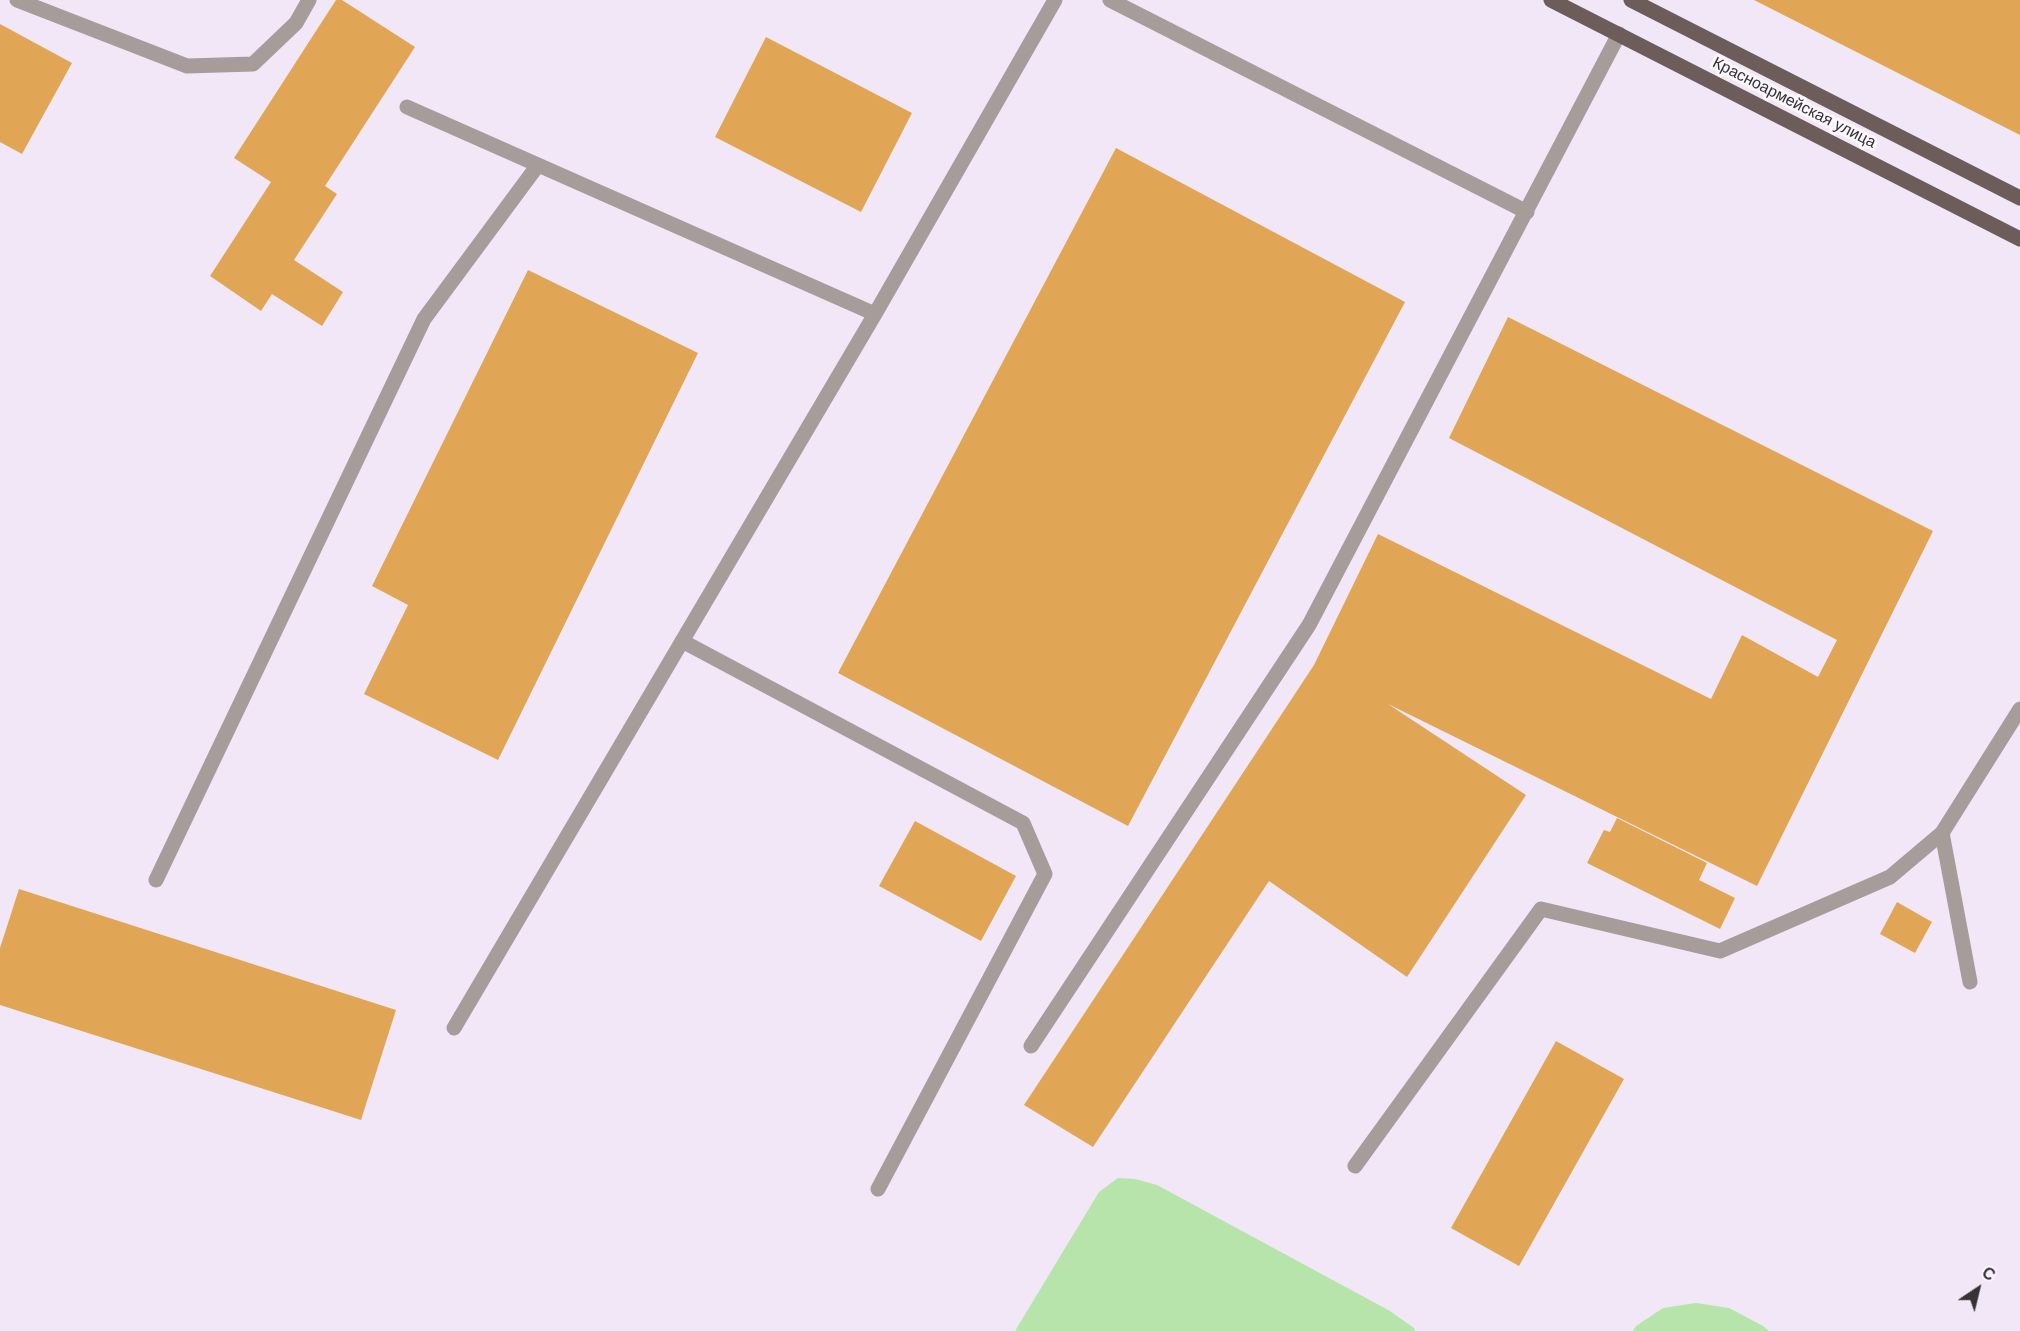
<!DOCTYPE html>
<html>
<head>
<meta charset="utf-8">
<style>
  body { margin:0 }
  #map { position:relative; width:2020px; height:1331px; overflow:hidden; background:#f1e7f7; font-family:Arial,sans-serif }
  canvas { display:block }
  .north { position:absolute; left:1948px; top:1259px; width:60px; height:60px; -webkit-text-stroke:4px #fbf7fd; paint-order:stroke; rotate:35deg; font-size:16px; font-weight:700; line-height:24px; text-align:center; color:#363238 }
  .north::after { content:''; display:block; margin:auto; width:21px; height:27px; background:#363238; clip-path:polygon(50% 0,100% 100%,50% 72%,0 100%) }
</style>
</head>
<body>
<div id="map">
<canvas width="2020" height="1331"></canvas>
<div class="north">С</div>
</div>
<script>
const g = document.querySelector('canvas').getContext('2d');
g.lineJoin = 'round';
function fill(path, color) { g.fillStyle = color; g.fill(path, 'evenodd'); }
const shape = rows => new Path2D(rows.map(r => 'M' + r).join(''));
function trace(path, color, width, dash) { g.strokeStyle = color; g.lineWidth = width; g.lineCap = dash ? 'butt' : 'round'; g.setLineDash(dash || []); g.stroke(path); }
function drawText(font, color, halo, rows, align = 'center') {
  g.font = font + ' Arial,sans-serif'; g.lineWidth = 6; g.setLineDash([]); g.textBaseline = 'middle'; g.strokeStyle = halo; g.fillStyle = color; for (const [text, x, y, turn = 0] of rows) {
    g.save(); g.translate(x, y); g.rotate((+turn || 0) * Math.PI / 180); g.textAlign = isNaN(turn) ? turn : align; if (halo) g.strokeText(text, 0, 0); g.fillText(text, 0, 0); g.restore();
  }
}
const green = shape([
  [1118,1178,1135,1179,1157,1185,1390,1311,1414,1328,1415,1331,1015,1331,1099,1192],
  [1696,1303,1729,1308,1763,1326,1769,1331,1633,1331,1636,1326,1663,1308]
]);
const building = shape([
  [336,0,342,0,415,47,325,186,337,194,294,260,343,292,322,326,272,294,261,311,210,276,271,182,234,158],
  [1754,0,2020,0,2020,135],
  [0,24,72,63,22,154,0,142],
  [766,37,912,113,861,212,715,137],
  [1116,148,1405,302,1128,826,838,673],
  [528,270,698,353,498,760,364,694,408,605,372,586],
  [1508,317,1933,531,1757,886,1388,704,1526,795,1407,977,1269,881,1093,1147,1024,1105,1314,665,1378,534,1711,699,1742,635,1818,677,1837,640,1449,438],
  [1617,818,1707,863,1699,880,1735,898,1720,929,1587,863,1604,830,1610,832],
  [915,821,1016,876,981,941,879,886],
  [19,889,396,1010,361,1120,0,1005,0,948],
  [1897,902,1932,922,1915,953,1880,934],
  [1556,1041,1624,1079,1519,1266,1451,1228]
]);
const minor = shape([
  [17,0,187,66,253,64,296,23,309,0],
  [1110,0,1527,212],
  [407,107,875,314],
  [682,641,1023,823,1045,874,878,1189],
  [1942,833,1970,982],
  [156,880,424,319,538,165],
  [454,1028,875,314,1055,0],
  [1031,1046,1309,625,1619,34],
  [1355,1166,1541,909,1720,951,1890,877,1942,833,2020,709]
]);
const major = shape([
  [1551,0,2020,239],
  [1631,0,2020,198]
]);
const streetNames = [
  ["Красноармейская улица",1794,103,27]
];
fill(green, '#b7e4aa');
fill(building, '#e0a655');
trace(minor, '#a69d9b', 15);
trace(major, '#6c5d5a', 15);
drawText('16px', '#363238', '#fbf7fd', streetNames);
</script>
</body>
</html>
